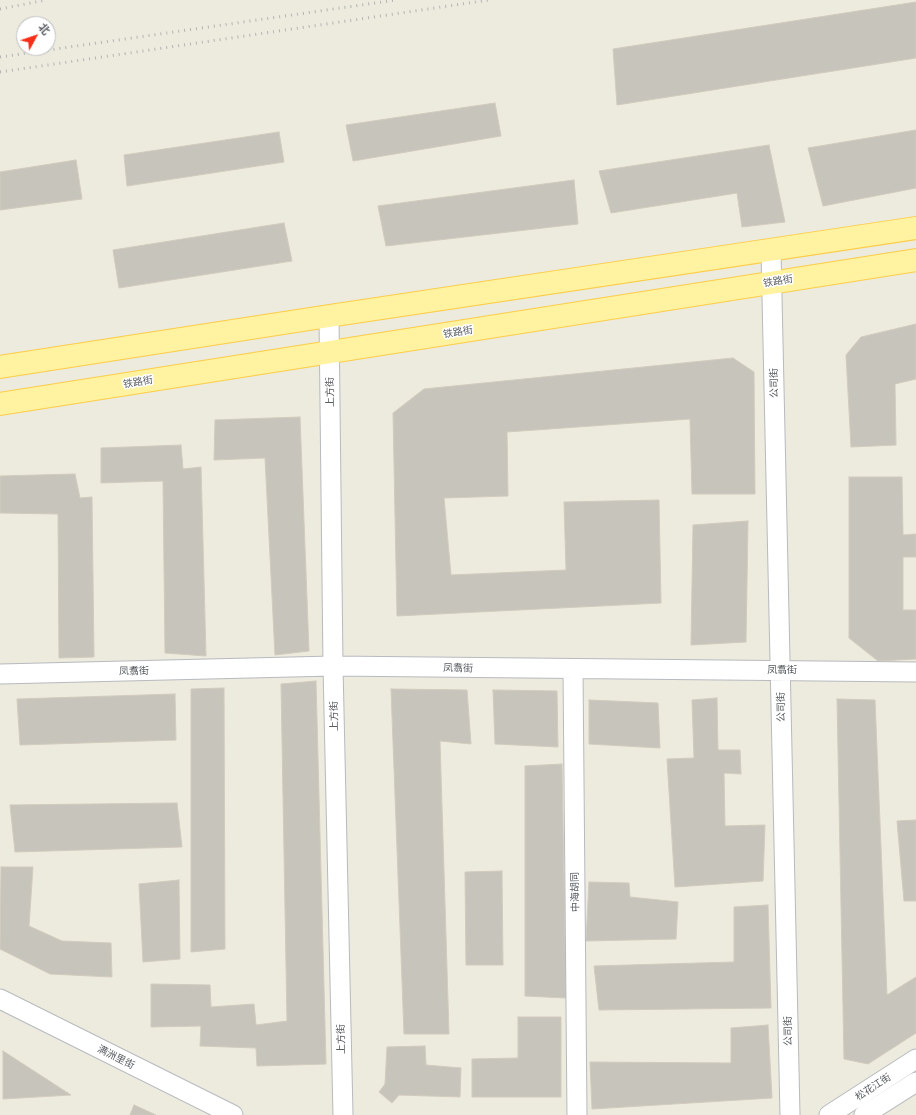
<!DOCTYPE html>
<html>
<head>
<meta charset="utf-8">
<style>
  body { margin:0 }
  #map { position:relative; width:916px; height:1115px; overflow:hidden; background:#edeade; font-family:Barlow,"Noto Sans SC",sans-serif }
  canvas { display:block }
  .north { position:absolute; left:16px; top:16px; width:40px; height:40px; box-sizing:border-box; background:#fff; border:1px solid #bcbec0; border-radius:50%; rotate:50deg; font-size:11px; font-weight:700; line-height:16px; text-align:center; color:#585c61 }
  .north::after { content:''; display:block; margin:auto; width:14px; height:18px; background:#f72f19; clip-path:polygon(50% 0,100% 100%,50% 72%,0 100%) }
</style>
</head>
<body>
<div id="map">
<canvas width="916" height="1115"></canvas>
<div class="north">北</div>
</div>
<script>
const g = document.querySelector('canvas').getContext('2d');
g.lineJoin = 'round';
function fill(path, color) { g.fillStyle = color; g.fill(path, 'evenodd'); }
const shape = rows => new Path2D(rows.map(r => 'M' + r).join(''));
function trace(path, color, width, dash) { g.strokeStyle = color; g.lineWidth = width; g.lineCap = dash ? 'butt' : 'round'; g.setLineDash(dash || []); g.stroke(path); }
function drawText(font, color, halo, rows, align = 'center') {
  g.font = font + ' Barlow,"Noto Sans SC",sans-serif'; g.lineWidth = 3; g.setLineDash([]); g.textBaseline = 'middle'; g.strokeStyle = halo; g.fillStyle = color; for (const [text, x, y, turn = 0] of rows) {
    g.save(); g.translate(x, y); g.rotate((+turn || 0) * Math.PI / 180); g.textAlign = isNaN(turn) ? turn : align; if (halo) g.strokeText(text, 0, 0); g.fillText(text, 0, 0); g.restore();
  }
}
const building = shape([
  [916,2,916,58,617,105,613,49,916,2],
  [495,103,501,136,353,161,346,125,495,103],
  [916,130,916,188,823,206,808,148,916,130],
  [279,132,284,162,127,186,124,155,279,132],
  [769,145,785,222,742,227,737,193,611,213,599,171,769,145],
  [76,160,82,199,0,210,0,172,76,160],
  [574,180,578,224,386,246,378,206,574,180],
  [284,223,292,261,119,288,113,250,284,223],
  [916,324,916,379,895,384,896,445,851,447,846,355,861,337,916,324],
  [733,358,754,372,755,494,692,494,690,419,507,432,508,496,444,498,451,575,566,570,564,502,659,500,661,603,397,616,393,413,424,389,733,358],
  [300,417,309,651,275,655,265,458,214,460,215,420,300,417],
  [181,445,183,469,201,467,206,656,165,653,163,481,101,483,101,448,181,445],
  [75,474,80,498,92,497,94,657,59,658,58,514,0,513,0,476,75,474],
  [849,477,902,477,903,535,916,534,916,557,903,557,903,610,916,610,916,659,878,661,849,638,849,477],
  [748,521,746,642,691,645,693,525,748,521],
  [316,681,326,1064,257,1066,256,1048,200,1046,201,1026,151,1027,151,984,210,985,211,1007,254,1004,256,1025,287,1021,281,684,316,681],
  [224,688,225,949,191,952,191,689,224,688],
  [391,689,467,690,471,744,440,741,449,1034,404,1034,391,689],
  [493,690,557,691,558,747,495,744,493,690],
  [175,694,176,740,20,745,17,699,175,694],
  [717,698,718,750,740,750,741,774,724,773,725,826,765,825,763,881,675,887,667,759,694,758,692,700,717,698],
  [837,699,875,700,887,995,916,977,916,1033,868,1064,844,1059,837,699],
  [589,700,658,703,660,748,589,744,589,700],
  [562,764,566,998,525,996,525,766,562,764],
  [177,803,182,847,15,852,10,805,177,803],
  [916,820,916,901,904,901,897,821,916,820],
  [1,867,33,867,29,926,62,941,111,943,112,977,50,974,0,949,1,867],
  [502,871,503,965,466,965,465,872,502,871],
  [179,880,180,959,143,962,139,884,179,880],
  [589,882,629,883,630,897,678,902,676,939,586,941,589,882],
  [768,905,771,1008,599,1010,594,966,734,962,734,907,768,905],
  [518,1017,561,1017,561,1097,472,1097,472,1059,518,1058,518,1017],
  [768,1025,772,1098,592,1109,590,1062,731,1063,731,1028,768,1025],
  [425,1046,426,1065,461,1068,460,1097,399,1095,392,1103,379,1092,385,1084,387,1047,425,1046],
  [3,1051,71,1095,3,1099,3,1051],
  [134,1105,156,1115,130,1115,134,1105]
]);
const minor = shape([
  [771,251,790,1115],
  [329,316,333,666,343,1115],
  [573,669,577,1115],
  [0,674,333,666,916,672],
  [0,999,233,1115],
  [829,1115,916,1059],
  [864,1115,916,1082]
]);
const major = shape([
  [0,367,329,316,916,228],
  [0,404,916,260]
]);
const rail = shape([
  [0,9,46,0],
  [0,57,396,0],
  [0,72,489,0]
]);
const streetNames = [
  ["铁路街",778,281,-9],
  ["铁路街",458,332,-9],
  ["铁路街",138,382,-9],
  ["公司街",774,383,-91],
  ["上方街",330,392,-91],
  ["凤翥街",458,668,1],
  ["凤翥街",782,670],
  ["凤翥街",134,671,-1],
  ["公司街",781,707,-91],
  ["上方街",334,716,-91],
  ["中海胡同",575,892,-91],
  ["公司街",788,1031,-91],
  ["上方街",341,1039,-91],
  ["满洲里街",116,1057,27],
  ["松花江街",873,1087,-33]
];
fill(building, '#c7c4bb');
trace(building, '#d1cbbc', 1);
trace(minor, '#b7babf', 21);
trace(major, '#fdcd47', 24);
trace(minor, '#fff', 19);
trace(major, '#fff2a1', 22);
trace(rail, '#b3b4b4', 3, [1, 5]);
drawText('10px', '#585c61', '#fff', streetNames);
</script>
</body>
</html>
